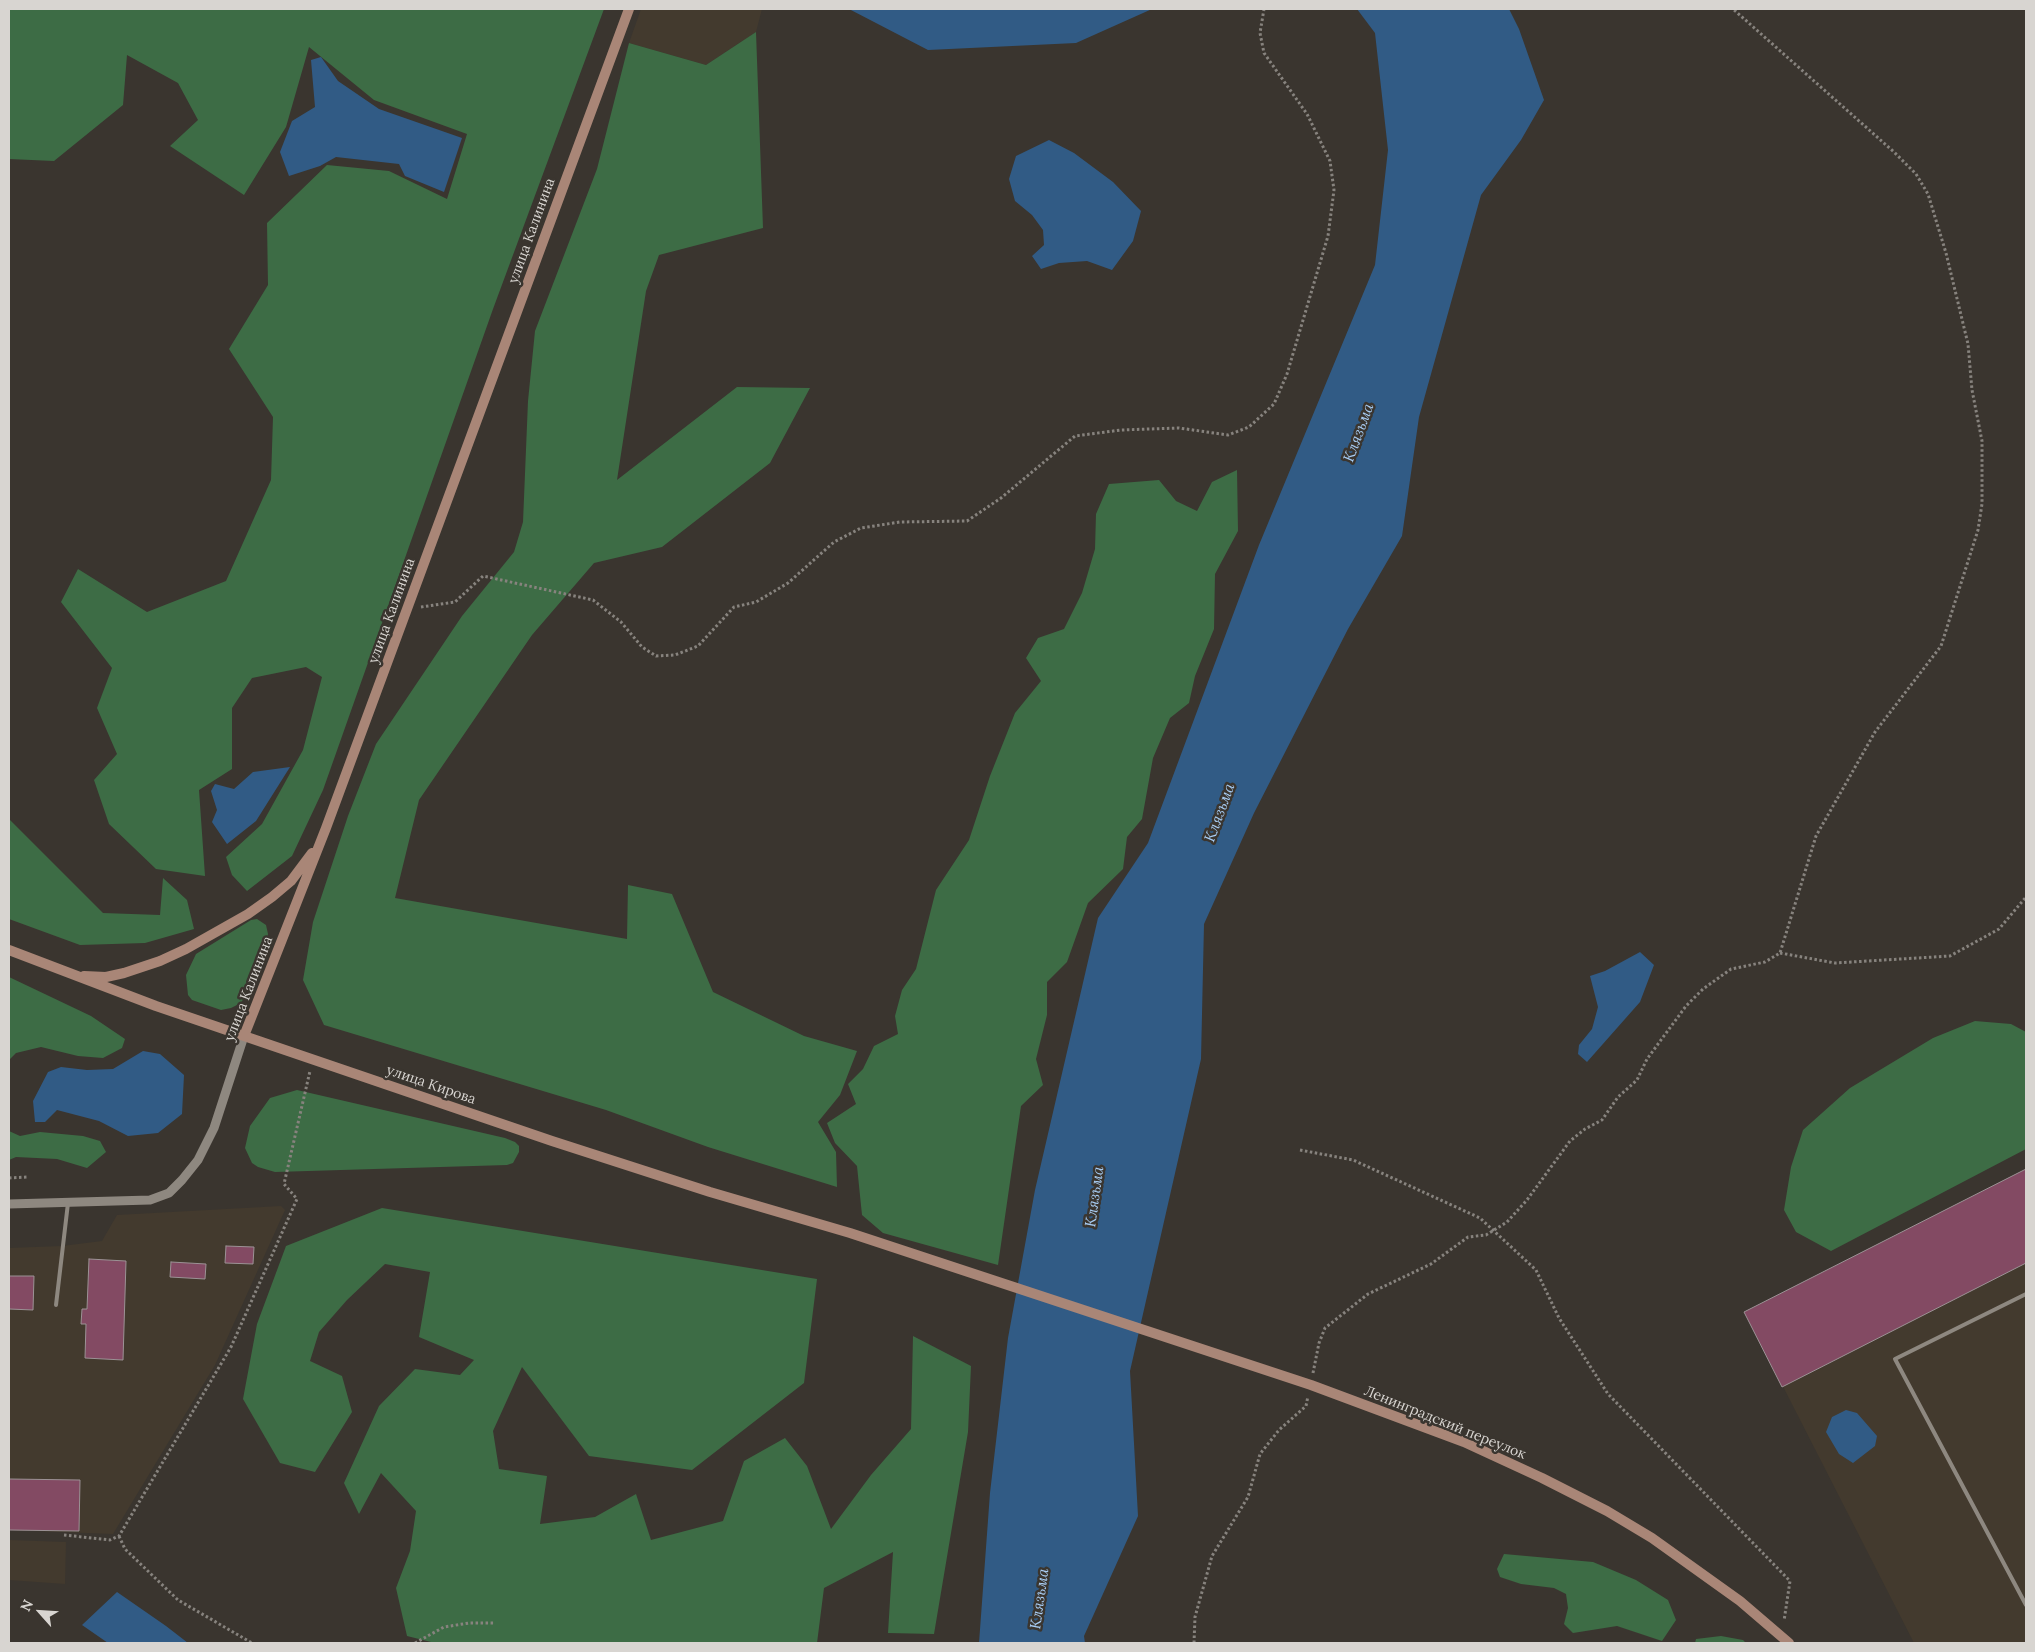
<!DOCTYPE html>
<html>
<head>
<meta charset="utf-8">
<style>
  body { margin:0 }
  #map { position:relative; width:2035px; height:1652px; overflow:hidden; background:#3a352f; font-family:Lora,serif }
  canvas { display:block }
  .frame { position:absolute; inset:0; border:10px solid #d8d5d1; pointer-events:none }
  .north { position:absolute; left:15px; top:1587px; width:50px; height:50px; -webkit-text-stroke:4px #3a352f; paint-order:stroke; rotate:296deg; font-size:14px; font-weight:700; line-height:20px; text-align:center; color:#d8d5d1 }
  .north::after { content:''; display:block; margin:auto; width:18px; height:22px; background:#d8d5d1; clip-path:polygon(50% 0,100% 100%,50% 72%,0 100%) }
</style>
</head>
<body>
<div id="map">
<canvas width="2035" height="1652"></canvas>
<div class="frame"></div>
<div class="north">N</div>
</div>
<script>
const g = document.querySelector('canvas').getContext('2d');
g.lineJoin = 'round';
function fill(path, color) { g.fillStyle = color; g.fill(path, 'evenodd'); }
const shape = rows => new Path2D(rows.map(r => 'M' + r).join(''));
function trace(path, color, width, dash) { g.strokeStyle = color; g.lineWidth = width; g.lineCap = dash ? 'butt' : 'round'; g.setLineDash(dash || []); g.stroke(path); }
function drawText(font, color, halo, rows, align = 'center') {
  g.font = font + ' Lora,serif'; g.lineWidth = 5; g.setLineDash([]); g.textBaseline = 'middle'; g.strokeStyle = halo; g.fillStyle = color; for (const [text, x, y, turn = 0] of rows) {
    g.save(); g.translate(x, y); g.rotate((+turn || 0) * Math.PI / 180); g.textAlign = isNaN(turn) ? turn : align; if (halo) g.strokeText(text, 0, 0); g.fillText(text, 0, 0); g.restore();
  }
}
const built = shape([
  [641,9,762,9,756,32,706,65,629,43],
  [2026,1169,2026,1643,1914,1643,1745,1312],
  [281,1206,285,1210,215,1365,113,1534,9,1530,9,1248,62,1246,102,1241,117,1215],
  [9,1540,66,1542,65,1584,9,1580]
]);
const green = shape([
  [9,9,604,9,493,309,323,790,292,856,247,891,232,875,226,857,262,824,303,750,322,677,306,667,252,678,232,708,232,769,199,790,205,876,156,869,109,824,94,780,117,754,97,708,112,668,61,602,78,569,147,612,226,581,271,480,273,417,229,349,268,285,267,223,327,165,389,171,447,199,467,134,374,100,309,47,286,127,244,195,170,146,198,120,178,83,127,55,123,105,54,161,9,159],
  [756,32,763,228,659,255,646,291,617,480,737,387,810,388,770,463,662,547,594,563,532,635,419,800,395,898,627,939,628,885,672,894,713,992,804,1036,857,1051,840,1095,818,1122,836,1152,837,1187,708,1147,606,1110,324,1025,303,980,313,922,348,816,376,744,462,616,514,552,523,522,528,401,535,331,597,169,629,43,706,65],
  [1237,470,1238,531,1215,574,1214,629,1195,676,1189,703,1170,718,1153,758,1142,819,1127,837,1123,869,1088,903,1067,962,1047,982,1047,1015,1036,1059,1043,1085,1021,1106,998,1265,883,1233,862,1215,857,1166,835,1143,827,1123,856,1104,848,1084,863,1069,874,1046,898,1034,895,1016,902,990,916,969,936,890,969,840,990,776,1015,713,1041,681,1026,658,1038,638,1064,629,1082,593,1095,549,1096,514,1109,484,1159,480,1176,501,1197,511,1212,482],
  [9,819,103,913,160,915,163,878,187,900,194,929,145,943,80,945,9,919],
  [257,919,266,925,268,934,266,945,252,983,241,1003,231,1008,221,1010,192,1000,188,995,186,975,196,954,251,920],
  [9,977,91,1016,125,1039,122,1048,103,1058,78,1056,41,1047,16,1053,9,1060],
  [1975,1021,2011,1024,2026,1032,2026,1149,1831,1251,1796,1232,1784,1210,1791,1167,1803,1130,1850,1088,1933,1038],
  [297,1090,505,1138,515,1142,519,1146,519,1152,513,1163,507,1165,275,1172,258,1167,252,1163,245,1148,250,1126,270,1098],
  [9,1131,20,1136,40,1132,83,1136,100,1141,106,1152,87,1168,57,1159,16,1157,9,1160],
  [382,1208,817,1279,804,1383,692,1470,589,1456,522,1367,493,1431,499,1469,547,1476,540,1524,595,1517,636,1494,651,1540,723,1521,744,1461,785,1438,807,1466,831,1529,871,1475,911,1429,913,1336,971,1366,968,1432,934,1634,888,1633,893,1552,824,1588,817,1643,435,1643,407,1636,396,1588,410,1551,416,1511,381,1473,359,1514,344,1483,379,1406,415,1369,460,1375,474,1360,419,1337,430,1272,385,1264,347,1300,319,1332,310,1361,342,1376,352,1412,315,1472,280,1463,243,1399,257,1324,286,1246],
  [1504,1554,1593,1562,1636,1580,1668,1600,1676,1620,1662,1641,1617,1626,1573,1633,1564,1624,1568,1608,1566,1594,1554,1588,1521,1584,1500,1577,1497,1569],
  [1721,1636,1743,1640,1746,1643,1695,1643,1696,1639]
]);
const water = shape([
  [849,9,1152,9,1076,43,928,50],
  [1357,9,1509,9,1519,29,1544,100,1521,140,1481,195,1419,417,1402,536,1348,629,1254,813,1204,924,1201,1059,1130,1371,1138,1516,1084,1636,1085,1643,979,1643,990,1493,1008,1338,1035,1190,1098,918,1148,843,1259,545,1375,265,1388,150,1375,33],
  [321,57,338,81,379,109,462,138,444,192,405,176,399,164,336,157,320,166,289,176,280,152,292,121,315,107,311,60],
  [1049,140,1074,153,1113,182,1141,211,1133,241,1112,270,1087,261,1059,263,1041,269,1032,256,1044,245,1043,230,1032,215,1015,201,1009,179,1016,156],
  [290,767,256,821,227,844,212,822,217,810,211,791,215,784,234,789,253,772],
  [1640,952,1654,965,1640,1002,1587,1062,1578,1054,1579,1045,1592,1029,1598,1007,1590,976,1605,971],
  [143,1051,160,1054,184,1075,182,1114,158,1133,128,1136,99,1121,57,1110,45,1122,35,1122,33,1101,48,1072,61,1067,87,1070,113,1069],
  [1846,1410,1857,1413,1877,1436,1875,1446,1853,1463,1839,1454,1826,1432,1832,1417],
  [117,1592,166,1626,188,1643,108,1643,82,1625]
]);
const building = shape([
  [2026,1169,2026,1263,1782,1387,1744,1312,2026,1169],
  [226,1246,254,1247,253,1264,225,1263,226,1246],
  [89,1259,126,1261,123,1360,85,1358,86,1324,81,1324,82,1309,87,1309,89,1259],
  [171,1262,206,1264,205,1279,170,1277,171,1262],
  [9,1276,34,1276,33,1310,9,1309,9,1276],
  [9,1479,80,1480,79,1531,9,1530,9,1479]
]);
const path = shape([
  [421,607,455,602,483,576,593,600,621,622,642,647,656,656,675,655,698,646,734,607,756,602,788,583,834,542,861,528,900,522,967,521,1001,498,1075,436,1121,430,1179,428,1228,435,1249,427,1274,404,1287,374,1328,236,1334,190,1330,161,1307,114,1264,53,1260,33,1264,9],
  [1780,953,1835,963,1950,956,1999,929,2026,897],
  [1300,1150,1353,1160,1480,1218,1536,1270,1559,1318,1608,1394,1790,1581,1784,1621],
  [9,1178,27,1177],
  [1313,1373,1319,1343,1325,1328,1368,1294,1431,1264,1468,1237,1486,1235,1507,1222,1527,1200,1570,1141,1585,1129,1602,1120,1618,1097,1637,1080,1647,1059,1686,1006,1703,989,1731,969,1765,962,1780,953,1816,836,1875,732,1941,646,1978,530,1982,504,1982,441,1972,390,1968,344,1946,253,1928,194,1916,174,1894,152,1733,9],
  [64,1535,110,1540,119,1536,231,1347,297,1199,284,1184,310,1071],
  [119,1536,125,1549,178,1600,252,1643],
  [415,1643,444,1627,469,1623,495,1623],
  [1194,1643,1195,1617,1212,1556,1248,1497,1260,1454,1279,1430,1306,1406,1308,1396]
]);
const service = shape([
  [2026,1294,1895,1359,2026,1605],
  [56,1305,68,1203]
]);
const tertiary = shape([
  [9,1204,150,1200,169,1193,182,1180,198,1160,214,1128,244,1036]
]);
const secondary = shape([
  [9,950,156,1006,552,1141,710,1192,850,1233,1311,1385,1464,1442,1542,1478,1607,1511,1652,1538,1740,1601,1789,1643],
  [84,976,106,977,124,973,160,961,186,949,248,914,272,897,291,881,312,853],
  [244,1036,326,828,629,9]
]);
const streetNames = [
  ["улица Калинина",532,231,-70],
  ["улица Калинина",392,611,-70],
  ["улица Калинина",249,989,-69],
  ["улица Кирова",431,1085,19],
  ["Ленинградский переулок",1445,1423,22]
];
const waterNames = [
  ["Клязьма",1359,433,-70],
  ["Клязьма",1220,813,-70],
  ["Клязьма",1095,1197,-82],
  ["Клязьма",1040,1599,-82]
];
fill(built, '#433a2e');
fill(green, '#3d6c45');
fill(water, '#315b85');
fill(building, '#834a63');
trace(building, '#9c9295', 1);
trace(path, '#87837e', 3, [2.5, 2.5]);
trace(service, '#8e8880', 4);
trace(tertiary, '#8e8880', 9);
trace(secondary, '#a98677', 10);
drawText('14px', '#d8d5d1', '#3a352f', streetNames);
drawText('italic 15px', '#a8cdf4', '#3a352f', waterNames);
</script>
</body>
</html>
